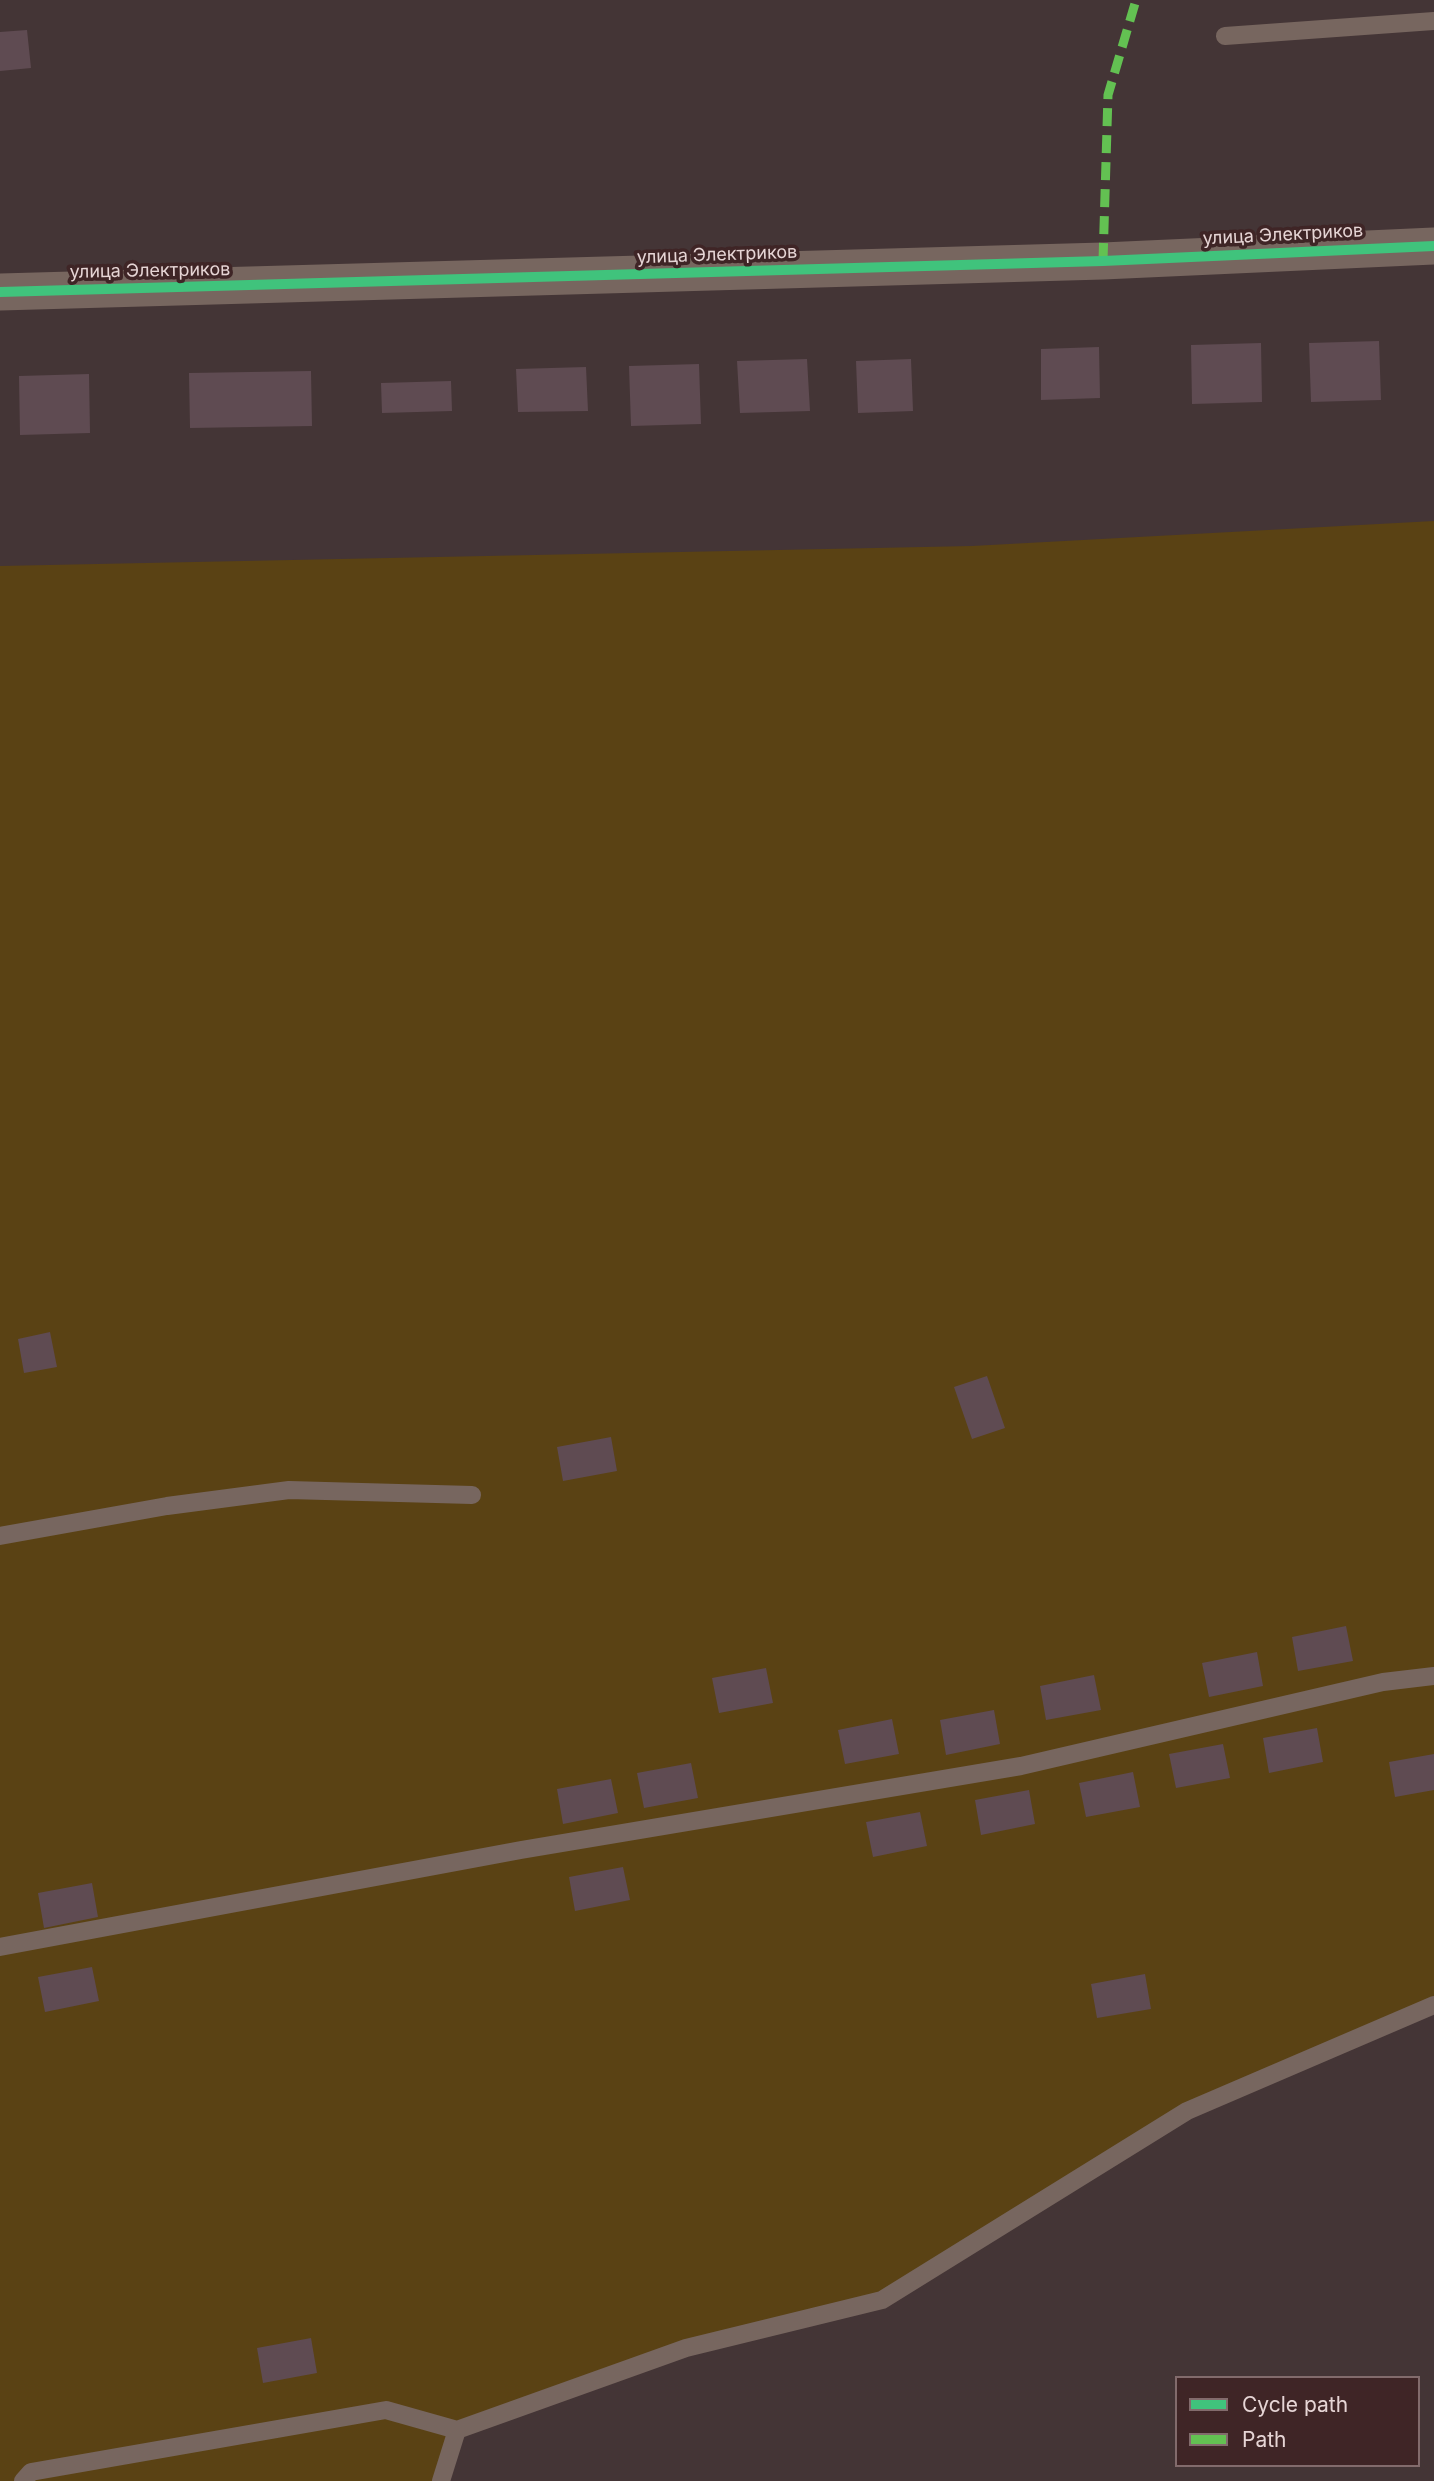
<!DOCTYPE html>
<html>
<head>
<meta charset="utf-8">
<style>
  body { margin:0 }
  #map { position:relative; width:1434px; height:2481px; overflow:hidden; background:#443536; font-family:Inter,sans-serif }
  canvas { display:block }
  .legend { position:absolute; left:1175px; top:2376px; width:245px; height:91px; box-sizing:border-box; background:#3f2526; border:2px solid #826b6c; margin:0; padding:9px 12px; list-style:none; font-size:21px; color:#e6d5d5 }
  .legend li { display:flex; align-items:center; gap:14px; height:35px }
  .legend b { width:35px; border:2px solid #826b6c }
</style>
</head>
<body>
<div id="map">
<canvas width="1434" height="2481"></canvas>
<ul class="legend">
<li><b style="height:9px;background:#40c37c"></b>Cycle path</li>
<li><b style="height:9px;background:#63c152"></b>Path</li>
</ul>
</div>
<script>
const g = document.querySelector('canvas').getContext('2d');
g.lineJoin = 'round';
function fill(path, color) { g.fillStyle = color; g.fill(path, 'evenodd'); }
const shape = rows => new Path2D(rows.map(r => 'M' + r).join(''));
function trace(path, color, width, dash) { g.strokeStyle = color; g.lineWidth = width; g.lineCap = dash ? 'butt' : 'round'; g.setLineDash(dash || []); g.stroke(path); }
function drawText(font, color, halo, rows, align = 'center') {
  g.font = font + ' Inter,sans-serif'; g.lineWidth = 7; g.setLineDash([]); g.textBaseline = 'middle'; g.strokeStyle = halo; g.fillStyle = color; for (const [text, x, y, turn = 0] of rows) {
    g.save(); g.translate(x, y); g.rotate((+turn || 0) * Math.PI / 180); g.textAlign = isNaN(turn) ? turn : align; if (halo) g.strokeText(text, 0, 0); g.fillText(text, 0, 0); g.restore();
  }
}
const green = shape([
  [1434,521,1434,2005,1187,2111,882,2300,686,2348,457,2430,441,2481,0,2481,0,566,972,546]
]);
const building = shape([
  [27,30,31,68,0,71,0,32],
  [1379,341,1381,400,1311,402,1309,343],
  [1261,343,1262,402,1192,404,1191,345],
  [1099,347,1100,398,1041,400,1041,349],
  [807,359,810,411,740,413,737,361],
  [911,359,913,411,858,413,856,361],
  [699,364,701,424,631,426,629,366],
  [586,367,588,411,518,412,516,369],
  [311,371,312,426,190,428,189,373],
  [89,374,90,433,20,435,19,376],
  [451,381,452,411,382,413,381,383],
  [50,1332,57,1367,24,1373,18,1339],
  [987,1376,1005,1428,972,1439,954,1387],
  [611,1437,617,1471,563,1481,557,1447],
  [1346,1626,1353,1661,1298,1671,1292,1637],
  [1257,1652,1263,1686,1209,1697,1202,1663],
  [766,1668,773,1703,719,1713,712,1678],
  [1094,1675,1101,1710,1046,1720,1040,1686],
  [994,1710,1000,1744,946,1755,940,1720],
  [892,1719,899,1754,845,1764,838,1730],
  [1317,1728,1323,1762,1269,1773,1263,1738],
  [1223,1744,1230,1778,1176,1788,1169,1754],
  [1434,1754,1434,1790,1395,1797,1389,1762],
  [691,1763,698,1798,644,1808,637,1773],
  [1133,1772,1140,1807,1086,1817,1079,1783],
  [611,1779,618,1813,563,1824,557,1789],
  [1029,1790,1035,1824,981,1835,975,1800],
  [920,1812,927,1846,873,1857,866,1822],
  [623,1867,630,1900,575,1911,569,1877],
  [92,1883,98,1917,44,1928,38,1893],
  [92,1967,99,2001,45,2012,38,1977],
  [1145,1974,1151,2009,1097,2018,1091,1984],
  [311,2338,317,2373,263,2383,257,2348]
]);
const service = shape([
  [1225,36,1434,21],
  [0,1536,167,1506,289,1490,472,1495],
  [0,1947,521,1850,1021,1766,1383,1682,1434,1676],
  [23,2481,31,2472,386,2410,457,2430],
  [441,2481,457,2430,686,2348,882,2300,1187,2111,1434,2005]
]);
const minor = shape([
  [0,292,1103,261,1434,246]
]);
const quiet = shape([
  [1103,261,1108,95,1136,0]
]);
const cycleway = shape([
  [0,292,1103,261,1434,246]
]);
const streetNames = [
  ["улица Электриков",1283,235,-3],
  ["улица Электриков",717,255,-2],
  ["улица Электриков",150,271,-1]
];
fill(green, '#5a4214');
fill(building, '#5f4b52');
trace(service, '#77665f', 18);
trace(minor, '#77665f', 37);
trace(quiet, '#63c152', 9, [18, 9]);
trace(cycleway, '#40c37c', 10);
drawText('18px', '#e6d5d5', '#3f2526', streetNames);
</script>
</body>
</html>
